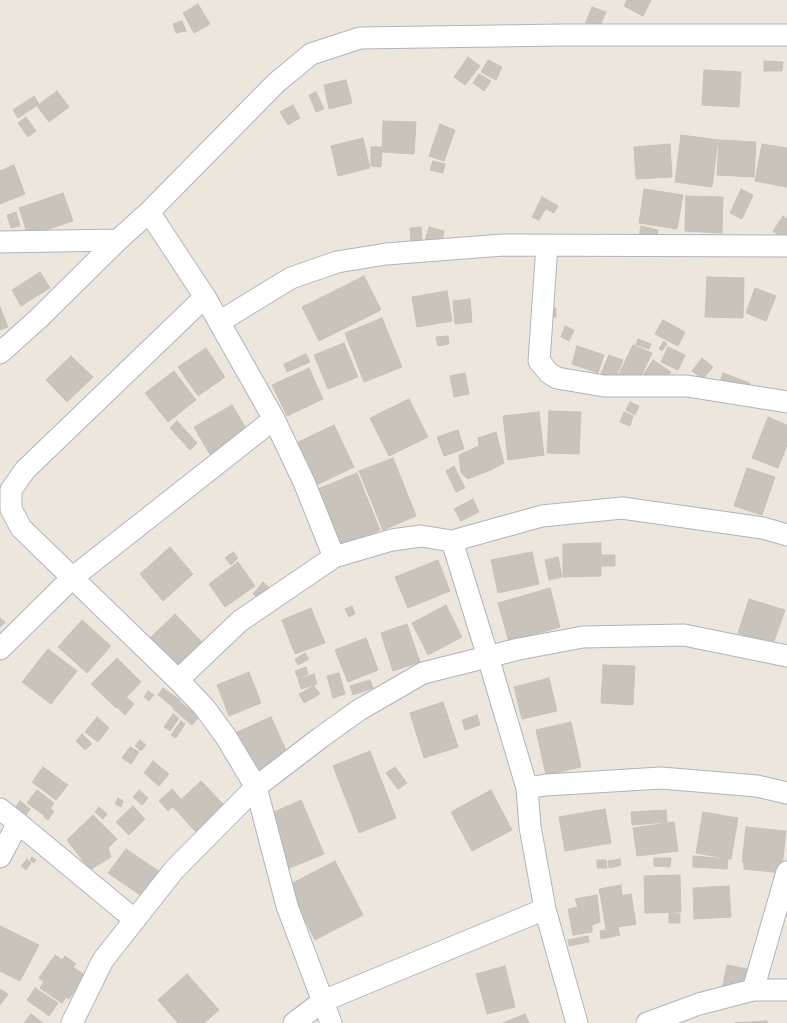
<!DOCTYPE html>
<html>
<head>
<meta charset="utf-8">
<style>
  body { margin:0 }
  canvas { display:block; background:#ece6dd }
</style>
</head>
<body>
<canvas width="787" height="1023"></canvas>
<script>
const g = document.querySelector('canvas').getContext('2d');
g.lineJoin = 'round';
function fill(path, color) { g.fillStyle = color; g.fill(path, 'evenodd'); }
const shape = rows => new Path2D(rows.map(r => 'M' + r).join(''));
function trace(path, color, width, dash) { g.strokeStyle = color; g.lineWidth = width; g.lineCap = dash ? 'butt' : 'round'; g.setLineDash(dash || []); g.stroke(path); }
const building = shape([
  [627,0,651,0,643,16,624,6,627,0],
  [198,4,210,24,194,33,183,13,198,4],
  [592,7,606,12,597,33,584,27,592,7],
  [182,21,186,31,176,33,173,24,182,21],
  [468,57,480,66,465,85,454,77,468,57],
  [488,60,502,67,496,80,481,72,488,60],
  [764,61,783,62,782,71,764,71,764,61],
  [704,70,741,72,739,107,702,105,704,70],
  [479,74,491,81,484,91,473,83,479,74],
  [346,80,352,103,329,109,324,85,346,80],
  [57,91,69,107,49,122,37,106,57,91],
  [316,92,324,109,316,112,309,95,316,92],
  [34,96,39,104,18,118,13,110,34,96],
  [293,105,300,118,288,125,280,112,293,105],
  [26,117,36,131,28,137,18,123,26,117],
  [383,121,416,122,414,154,382,152,383,121],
  [440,124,455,130,444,161,429,156,440,124],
  [681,135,718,140,712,187,675,182,681,135],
  [363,138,370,168,338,176,331,146,363,138],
  [719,140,756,142,754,177,717,175,719,140],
  [670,144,672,177,636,179,634,147,670,144],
  [762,144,787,148,787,187,755,181,762,144],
  [371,147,382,147,381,167,371,166,371,147],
  [433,161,445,164,443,173,430,170,433,161],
  [14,165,25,194,0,204,0,171,14,165],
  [644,189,683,195,677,229,639,223,644,189],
  [741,189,753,195,742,219,730,213,741,189],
  [63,193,73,221,28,236,19,208,63,193],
  [686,196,723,197,722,233,685,231,686,196],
  [542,197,558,206,554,213,538,205,542,197],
  [538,205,546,208,539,220,532,217,538,205],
  [16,212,20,226,11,228,7,215,16,212],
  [783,216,787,219,787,241,773,231,783,216],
  [641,226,658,230,656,241,639,237,641,226],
  [421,227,422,243,411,244,410,228,421,227],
  [429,227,444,231,441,245,425,241,429,227],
  [40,272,50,288,21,306,12,290,40,272],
  [364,276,381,310,319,341,302,307,364,276],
  [707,277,744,278,743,318,705,317,707,277],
  [755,288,776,296,766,321,746,313,755,288],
  [447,291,452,321,417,327,412,297,447,291],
  [470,299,472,322,455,324,453,301,470,299],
  [0,307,8,327,0,330,0,307],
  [556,308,556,317,549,317,548,309,556,308],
  [382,318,402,367,364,382,345,333,382,318],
  [663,320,685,332,678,346,655,334,663,320],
  [565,326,574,330,569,341,561,337,565,326],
  [448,336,449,344,438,346,436,337,448,336],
  [638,339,651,344,649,349,636,345,638,339],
  [664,341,667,344,662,351,659,349,664,341],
  [344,343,358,377,328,389,314,355,344,343],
  [633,345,652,353,636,387,617,378,633,345],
  [577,346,604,355,598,373,572,364,577,346],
  [668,347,685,355,678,370,661,362,668,347],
  [206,348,225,377,198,396,178,367,206,348],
  [306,354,310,362,287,372,284,364,306,354],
  [609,355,623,360,613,384,599,378,609,355],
  [71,356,93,377,67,402,46,380,71,356],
  [702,358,713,367,703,379,692,371,702,358],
  [653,360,671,372,660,389,642,377,653,360],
  [309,368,323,399,287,416,272,385,309,368],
  [174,371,196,400,168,422,145,393,174,371],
  [465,373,469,394,454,397,450,376,465,373],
  [723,373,750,383,746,393,719,384,723,373],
  [409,399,428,437,389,456,370,418,409,399],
  [630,402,639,406,635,415,626,410,630,402],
  [232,405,250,435,212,458,194,427,232,405],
  [549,411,581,412,579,454,547,453,549,411],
  [539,412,544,455,508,460,503,416,539,412],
  [624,412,633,416,630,426,620,422,624,412],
  [768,417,787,425,787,445,778,468,752,458,768,417],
  [177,421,197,443,190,450,170,428,177,421],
  [334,425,354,467,314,486,294,444,334,425],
  [458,430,464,449,444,456,437,437,458,430],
  [496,432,504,463,493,469,468,479,461,473,459,455,479,446,478,438,496,432],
  [393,458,416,516,383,530,359,471,393,458],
  [454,466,465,488,456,492,446,471,454,466],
  [747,468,775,477,762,515,734,506,747,468],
  [357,473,380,530,341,547,318,489,357,473],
  [473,499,479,512,461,521,454,509,473,499],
  [601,543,601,576,563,577,563,544,601,543],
  [170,547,193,574,163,601,140,574,170,547],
  [233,552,238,558,231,565,225,558,233,552],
  [532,552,539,584,498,593,491,560,532,552],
  [602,555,615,555,615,566,602,566,602,555],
  [558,557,562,577,549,580,545,560,558,557],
  [438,560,450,591,408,608,395,577,438,560],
  [238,562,255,586,225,607,209,584,238,562],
  [263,582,271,589,261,600,253,594,263,582],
  [550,588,560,627,509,642,498,603,550,588],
  [749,599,785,610,773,644,738,633,749,599],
  [446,605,462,637,428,655,412,623,446,605],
  [352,606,355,614,349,617,345,609,352,606],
  [311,608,325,643,295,654,282,620,311,608],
  [175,614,202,642,173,669,147,641,175,614],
  [0,618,5,622,0,627,0,618],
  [82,620,111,646,87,673,58,647,82,620],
  [407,624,420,662,393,671,381,633,407,624],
  [366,638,378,670,348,682,335,650,366,638],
  [48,649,77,671,51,704,22,682,48,649],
  [305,653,309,659,298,665,295,659,305,653],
  [117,658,141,682,116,708,91,684,117,658],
  [603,665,635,666,633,705,601,703,603,665],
  [306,667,308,674,298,678,295,671,306,667],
  [249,672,261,703,229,716,217,685,249,672],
  [339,673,345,694,333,698,327,676,339,673],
  [314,674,317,684,301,689,298,679,314,674],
  [549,678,557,711,522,719,514,687,549,678],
  [370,680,373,688,353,695,350,686,370,680],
  [314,686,320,694,304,703,299,694,314,686],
  [163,688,180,700,174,708,158,695,163,688],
  [148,691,154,695,149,701,144,697,148,691],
  [126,697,134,704,125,715,117,707,126,697],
  [179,701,199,717,192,725,173,709,179,701],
  [443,702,458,747,424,758,410,713,443,702],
  [173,714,179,718,170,731,164,727,173,714],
  [477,715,480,725,465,730,462,720,477,715],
  [97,717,109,728,98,742,85,732,97,717],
  [271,717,289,757,254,774,235,733,271,717],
  [181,721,185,724,176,738,171,735,181,721],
  [571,722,581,767,546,775,536,730,571,722],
  [82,734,92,744,85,750,76,741,82,734],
  [140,740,146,745,141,751,135,746,140,740],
  [130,747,139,752,131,764,122,758,130,747],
  [370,751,396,818,359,833,333,766,370,751],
  [153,761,169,774,159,786,144,773,153,761],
  [43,767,68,785,56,800,32,782,43,767],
  [395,767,407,783,398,789,386,773,395,767],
  [201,781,224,805,196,832,173,807,201,781],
  [172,789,181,799,168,811,159,801,172,789],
  [37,790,54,803,45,816,27,803,37,790],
  [139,790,148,798,142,805,133,797,139,790],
  [491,790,512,830,472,851,451,812,491,790],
  [118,798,123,801,121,807,115,804,118,798],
  [301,800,324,854,287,869,265,816,301,800],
  [20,801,30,809,24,818,13,811,20,801],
  [133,806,145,819,129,835,116,822,133,806],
  [99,807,107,814,103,819,95,812,99,807],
  [51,809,54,811,48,820,44,817,51,809],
  [605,809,611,843,565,851,559,817,605,809],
  [666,810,667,822,632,825,631,812,666,810],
  [703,812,738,818,731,859,696,853,703,812],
  [93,815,117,839,108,848,111,857,90,870,67,840,93,815],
  [674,822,678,851,637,856,633,828,674,822],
  [746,827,786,831,782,866,742,862,746,827],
  [126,849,160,872,143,897,108,873,126,849],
  [693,856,728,859,727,869,693,867,693,856],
  [32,857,36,860,34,863,30,860,32,857],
  [654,858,671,858,670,867,654,866,654,858],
  [27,859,31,863,26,870,21,866,27,859],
  [620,859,621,865,609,868,608,861,620,859],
  [597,860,606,860,607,868,597,868,597,860],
  [335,861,363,915,315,940,287,886,335,861],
  [744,863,783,867,783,873,744,869,744,863],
  [680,875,681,912,645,913,644,876,680,875],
  [621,885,622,896,601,899,599,889,621,885],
  [729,886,731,917,694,919,693,888,729,886],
  [631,894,636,924,606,929,601,899,631,894],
  [597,895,600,922,592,925,592,932,573,935,568,909,578,907,575,899,597,895],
  [669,913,680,914,680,923,669,923,669,913],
  [0,926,39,945,20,981,0,971,0,926],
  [618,928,620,935,601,939,600,931,618,928],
  [588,936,589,942,569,946,568,940,588,936],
  [55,955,62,960,65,956,76,964,73,967,86,976,69,999,66,997,62,1003,40,988,44,982,39,978,55,955],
  [727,965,758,971,752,1000,721,994,727,965],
  [505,966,515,1007,487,1014,476,974,505,966],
  [187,974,219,1010,204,1023,178,1023,158,1000,187,974],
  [35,988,58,1003,49,1016,27,1000,35,988],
  [0,989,8,994,0,1005,0,989],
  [31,1014,43,1023,24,1023,31,1014],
  [525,1014,529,1023,503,1023,525,1014],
  [767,1021,767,1023,734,1023,767,1021]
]);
const minor = shape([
  [149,212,205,297,274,419,304,482,334,557],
  [0,242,118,240],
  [547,245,539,361,549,373,557,378,604,386,687,386,787,402],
  [205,297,25,470,11,490,11,509,21,528,178,680,204,707,226,737,256,787,287,906,331,1023],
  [219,322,291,278,337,262,386,254,503,245,787,246],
  [0,353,38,319,118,240,149,212,276,83,311,54,360,38,563,35,787,35],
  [452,541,488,657,527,788,530,827,545,909,577,1023],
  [0,649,72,578,274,419],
  [178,680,240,621,334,557,392,540,421,536,452,541,542,516,622,508,763,528,787,535],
  [527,788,546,785,661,778,757,786,787,793],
  [0,809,18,823,135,920],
  [0,857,18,823],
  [753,990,787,872],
  [72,1023,103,960,174,870,256,787,320,738,359,710,423,673,519,649,583,637,684,635,787,656],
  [294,1023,323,1001,545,909],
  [647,1023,699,1004,753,990,787,990]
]);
fill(building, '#c8c4bb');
trace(building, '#c8c2b6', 1);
trace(minor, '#b1b3be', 23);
trace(minor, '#fff', 21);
</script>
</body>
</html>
